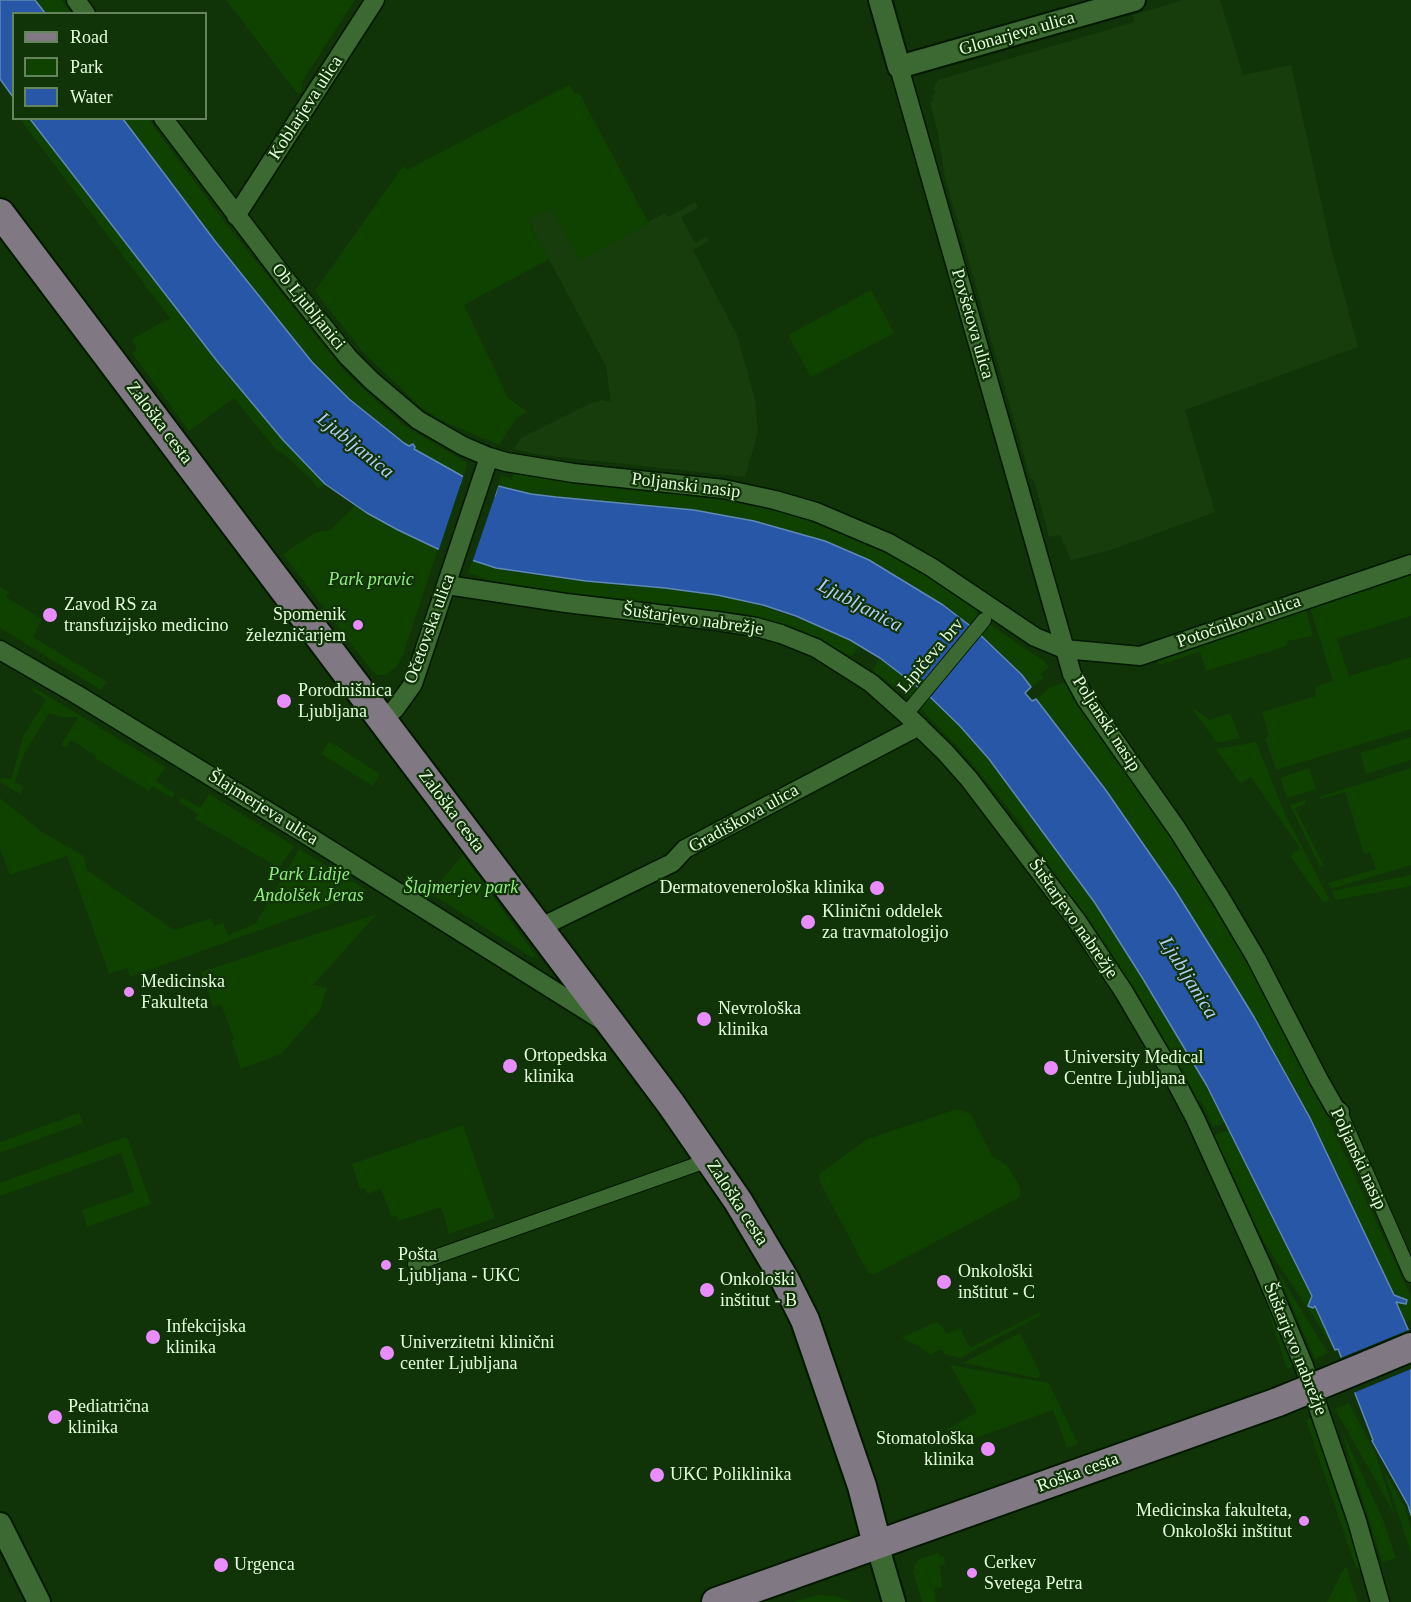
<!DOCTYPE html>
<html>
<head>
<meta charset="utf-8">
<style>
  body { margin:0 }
  #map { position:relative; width:1411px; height:1602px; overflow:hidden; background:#113308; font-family:Georgia,serif }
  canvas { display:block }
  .legend { position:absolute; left:12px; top:12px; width:195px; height:108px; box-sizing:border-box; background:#113308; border:2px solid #65845e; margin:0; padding:8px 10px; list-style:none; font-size:18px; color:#e4fede }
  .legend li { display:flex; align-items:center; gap:12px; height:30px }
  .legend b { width:30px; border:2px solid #65845e }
</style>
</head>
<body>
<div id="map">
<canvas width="1411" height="1602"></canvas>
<ul class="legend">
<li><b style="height:8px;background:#807882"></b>Road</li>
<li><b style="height:16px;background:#0f4100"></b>Park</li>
<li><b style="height:16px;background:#2757a6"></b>Water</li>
</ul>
</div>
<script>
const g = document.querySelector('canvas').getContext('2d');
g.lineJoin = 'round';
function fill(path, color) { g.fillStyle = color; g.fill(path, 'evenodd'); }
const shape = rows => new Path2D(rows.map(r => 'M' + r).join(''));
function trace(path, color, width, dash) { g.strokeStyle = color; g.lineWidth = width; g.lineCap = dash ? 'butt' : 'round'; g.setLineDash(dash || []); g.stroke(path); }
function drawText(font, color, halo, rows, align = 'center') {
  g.font = font + ' Georgia,serif'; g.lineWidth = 4.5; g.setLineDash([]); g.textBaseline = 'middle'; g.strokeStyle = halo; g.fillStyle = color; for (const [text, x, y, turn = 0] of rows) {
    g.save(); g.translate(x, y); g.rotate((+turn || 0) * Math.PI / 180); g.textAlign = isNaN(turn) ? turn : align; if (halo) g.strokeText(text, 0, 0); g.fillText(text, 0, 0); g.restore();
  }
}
const built = shape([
  [1183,0,1220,0,1243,75,1291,65,1331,247,1358,347,1185,410,1215,512,1111,550,1071,560,1060,535,1049,537,1034,481,1030,477,945,178,938,133,930,102,934,100,932,96,935,94,934,87,938,80,1134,22,1133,15],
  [569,85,575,94,579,93,648,222,665,213,668,217,695,202,698,208,681,217,695,243,706,237,709,241,693,250,737,335,755,399,758,432,745,477,541,455,514,449,521,438,593,402,602,400,611,402,606,366,528,220]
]);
const green = shape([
  [35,0,61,0,71,13,45,13],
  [226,0,355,0,303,80,302,90,298,94],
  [569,85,575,94,579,93,648,222,651,223,580,261,551,209,528,220,549,259,464,305,508,398,527,411,516,419,499,445,445,422,420,407,361,350,315,291,403,166,407,170],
  [20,119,30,119,217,361,283,440,325,484,318,489,311,479,280,451,278,452,234,398,189,431,132,353,137,350,132,339,170,318],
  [123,119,148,119,227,225,345,372,403,425,467,463,464,477,404,443,349,399,332,383,290,336,215,241],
  [871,290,894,333,811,377,788,335],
  [514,473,700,494,764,506,810,519,880,548,925,573,978,609,976,613,982,618,973,628,943,605,893,573,847,550,801,534,754,521,694,510,556,497,531,494,498,486,501,476,512,479],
  [356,505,398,530,438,549,404,652,397,666,386,675,378,675,371,670,283,554,316,532,330,530],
  [473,560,515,572,586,581,665,588,740,599,815,624,859,646,852,657,821,640,789,627,744,614,575,594,496,583,468,573],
  [1411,575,1411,616,1337,639,1349,676,1411,657,1411,729,1276,770,1265,738,1269,736,1262,712,1316,696,1315,689,1317,686,1333,681,1310,608],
  [0,587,9,592,6,597,42,619,33,637,107,682,101,690,0,628],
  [1306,610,1313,636,1288,641,1287,646,1206,671,1200,652,1160,665,1156,660],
  [986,622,1044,661,1049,667,1040,674,1044,678,1031,687,1022,675,978,633],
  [880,658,921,691,913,701,872,670],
  [1066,682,1084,713,1166,830,1212,901,1249,965,1315,1090,1411,1297,1411,1320,1405,1322,1336,1170,1310,1118,1254,1017,1175,890,1105,789,1036,699,1051,687],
  [33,687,165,767,156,781,175,793,172,798,152,786,149,791,95,758,96,756,71,740,66,748,61,745,78,717,61,717,49,713,24,754,15,782,24,787,20,794,0,782,2,778,11,779,24,734,46,700,33,691],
  [927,695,960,726,989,759,1095,903,1182,1044,1225,1122,1213,1127,1201,1101,1198,1102,1158,1028,1101,939,1013,814,961,750,917,705],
  [1191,707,1210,720,1230,713,1240,738,1217,743],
  [1411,737,1411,760,1366,774,1360,753],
  [329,741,380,774,373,786,321,754],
  [1256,742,1285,814,1330,901,1323,902,1291,857,1292,854,1300,848,1251,777,1240,783,1216,749],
  [1309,768,1316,789,1287,798,1280,778],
  [1411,768,1411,865,1331,889,1328,883,1376,869,1370,852,1364,854,1345,792,1321,799,1319,797],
  [209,794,294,846,279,868,195,819,198,814,179,802,182,797,200,808],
  [0,798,42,832,84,856,87,870,174,930,211,918,214,926,223,923,228,935,256,923,299,849,368,891,130,977,127,968,109,974,67,856,10,875,0,849],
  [1305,800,1306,804,1295,808,1324,866,1320,867,1290,805],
  [463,855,535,955,533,958,430,893],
  [1411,875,1411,886,1336,900,1332,891],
  [377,914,313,985,327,988,320,1010,281,1054,241,1069,231,1040,234,1039,221,1004,213,1007,201,972],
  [957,1109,970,1113,992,1156,1008,1166,1020,1187,1020,1195,1018,1198,875,1274,868,1273,820,1182,819,1174,867,1139],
  [79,1113,83,1123,0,1153,0,1142],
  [463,1125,495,1218,449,1234,441,1207,399,1221,397,1216,392,1217,381,1189,367,1194,365,1188,360,1189,352,1164],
  [1229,1130,1312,1296,1309,1306,1314,1305,1335,1350,1265,1244,1214,1135],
  [125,1137,128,1139,151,1204,87,1227,82,1210,134,1192,121,1153,0,1196,0,1183],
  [1278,1274,1280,1275,1328,1353,1315,1359],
  [1259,1283,1262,1286,1296,1366,1287,1369],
  [1040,1312,1041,1315,960,1358,944,1354,941,1349,930,1355,919,1346,901,1338,936,1322,943,1327,946,1334,960,1328,970,1348],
  [1020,1333,1041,1375,1037,1378,963,1363],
  [950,1365,1049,1383,1078,1444,1067,1448,1053,1410,954,1446,947,1429,977,1412],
  [1349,1403,1375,1452,1395,1515,1335,1409],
  [1314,1417,1363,1569,1356,1568,1306,1420],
  [1341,1429,1383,1519,1396,1558,1382,1562],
  [1383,1469,1405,1507,1411,1528,1411,1553],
  [939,1553,940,1557,944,1556,945,1564,940,1566,942,1587,935,1588,936,1602,922,1602,913,1572,915,1565,919,1559],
  [1346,1566,1358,1602,1327,1602,1341,1574],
  [817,1595,836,1596,851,1602,793,1602]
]);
const water = shape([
  [0,0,35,0,45,13,14,14,13,97,0,79,0,0],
  [30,119,123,119,215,241,312,362,349,399,404,443,409,446,413,444,415,447,414,449,464,477,461,484,495,496,498,486,531,494,556,497,694,510,754,521,825,541,869,560,943,605,973,628,1022,675,1031,687,1025,693,1032,701,1036,699,1105,789,1175,890,1227,973,1254,1017,1310,1118,1394,1295,1407,1300,1406,1304,1396,1302,1411,1336,1411,1515,1408,1505,1372,1441,1373,1440,1338,1349,1335,1350,1315,1306,1313,1308,1308,1306,1312,1296,1207,1086,1143,979,1095,903,989,759,960,726,928,695,880,658,850,640,796,616,763,605,717,595,665,588,586,581,496,568,438,549,398,530,367,513,325,484,283,440,217,361,30,119]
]);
const pier = shape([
  [464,474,467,476,465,483,493,493,496,484,499,484,472,563,438,552],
  [1411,1329,1411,1369,1351,1394,1338,1359]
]);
const pedestrian = shape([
  [906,714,984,620],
  [1340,1112,1411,1275],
  [415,1264,709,1160]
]);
const minor = shape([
  [76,0,86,14],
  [899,67,1072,674,1085,698,1177,829,1220,897,1256,958,1319,1080,1335,1108,1340,1112],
  [163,118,286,280,348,357,372,381,418,420,463,446,489,457,506,462,573,473,724,489,775,500,816,512,889,543,931,567,1035,637,1064,649,1140,656,1411,564],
  [236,216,375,0],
  [447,585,566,603,717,621,756,627,781,634,816,648,871,683,906,714,945,752,969,779,1077,921,1124,992,1168,1067,1195,1118,1263,1268,1304,1366,1357,1521,1380,1602],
  [0,650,76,694,305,834,601,1020],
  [383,719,395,709,413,684,489,457],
  [539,928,672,863,685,849,919,726]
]);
const tertiary = shape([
  [880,0,899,67,1134,0],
  [0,1524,39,1602],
  [877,1544,894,1602]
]);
const primary = shape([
  [0,213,615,1029,671,1104,738,1201,785,1280,805,1320,862,1486,877,1544],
  [1368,1365,1411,1347],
  [716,1602,1278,1402]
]);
const primaryBridge = shape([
  [1278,1402,1368,1365]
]);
const markers = [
  [50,615,8,"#e98dfe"],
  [358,625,6,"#e98dfe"],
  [284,701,8,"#e98dfe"],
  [877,888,8,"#e98dfe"],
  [808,922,8,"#e98dfe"],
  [129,992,6,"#e98dfe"],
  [704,1019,8,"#e98dfe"],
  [510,1066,8,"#e98dfe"],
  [1051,1068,8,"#e98dfe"],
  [386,1265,6,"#e98dfe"],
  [944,1282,8,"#e98dfe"],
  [707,1290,8,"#e98dfe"],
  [153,1337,8,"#e98dfe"],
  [387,1353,8,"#e98dfe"],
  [55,1417,8,"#e98dfe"],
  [988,1449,8,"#e98dfe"],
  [657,1475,8,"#e98dfe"],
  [1304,1521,6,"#e98dfe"],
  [221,1565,8,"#e98dfe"],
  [972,1573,6,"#e98dfe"]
];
const streetNames = [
  ["Glonarjeva ulica",1017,34,-16],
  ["Koblarjeva ulica",306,108,-57],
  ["Ob Ljubljanici",308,307,51],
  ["Povšetova ulica",972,324,74],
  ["Zaloška cesta",159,423,53],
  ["Poljanski nasip",686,486,7],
  ["Šuštarjevo nabrežje",693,620,8],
  ["Potočnikova ulica",1239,622,-19],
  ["Očetovska ulica",430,629,-70],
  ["Lipičeva brv",931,656,-50],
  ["Poljanski nasip",1106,724,57],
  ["Šlajmerjeva ulica",263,808,32],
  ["Zaloška cesta",451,811,53],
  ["Gradiškova ulica",744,819,-29],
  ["Šuštarjevo nabrežje",1073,919,55],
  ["Poljanski nasip",1358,1159,65],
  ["Zaloška cesta",737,1203,57],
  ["Šuštarjevo nabrežje",1295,1349,68],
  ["Roška cesta",1078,1473,-20]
];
const parkNames = [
  ["Park pravic",371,580],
  ["Park Lidije",309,875],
  ["Andolšek Jeras",309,896],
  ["Šlajmerjev park",461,888]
];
const poiNames = [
  ["Zavod RS za",64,605],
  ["transfuzijsko medicino",64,626],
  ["Spomenik",346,615,"right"],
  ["železničarjem",346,636,"right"],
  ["Porodnišnica",298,691],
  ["Ljubljana",298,712],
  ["Dermatovenerološka klinika",864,888,"right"],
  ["Klinični oddelek",822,912],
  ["za travmatologijo",822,933],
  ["Medicinska",141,982],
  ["Fakulteta",141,1003],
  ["Nevrološka",718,1009],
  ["klinika",718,1030],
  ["Ortopedska",524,1056],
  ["klinika",524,1077],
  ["University Medical",1064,1058],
  ["Centre Ljubljana",1064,1079],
  ["Pošta",398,1255],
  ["Ljubljana - UKC",398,1276],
  ["Onkološki",958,1272],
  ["inštitut - C",958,1293],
  ["Onkološki",720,1280],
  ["inštitut - B",720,1301],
  ["Infekcijska",166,1327],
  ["klinika",166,1348],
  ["Univerzitetni klinični",400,1343],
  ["center Ljubljana",400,1364],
  ["Pediatrična",68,1407],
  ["klinika",68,1428],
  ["Stomatološka",974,1439,"right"],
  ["klinika",974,1460,"right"],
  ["UKC Poliklinika",670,1475],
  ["Medicinska fakulteta,",1292,1511,"right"],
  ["Onkološki inštitut",1292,1532,"right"],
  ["Cerkev",984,1563],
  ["Svetega Petra",984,1584],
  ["Urgenca",234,1565]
];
const waterNames = [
  ["Ljubljanica",355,446,39],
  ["Ljubljanica",860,606,28],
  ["Ljubljanica",1188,978,58]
];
fill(built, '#173d0d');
fill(green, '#0f4100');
fill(water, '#2757a6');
trace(water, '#6089b7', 1.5);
fill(pier, '#113308');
trace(pedestrian, '#031800', 16);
trace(minor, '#031800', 21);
trace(tertiary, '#031800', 26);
trace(primary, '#031800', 32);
trace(pedestrian, '#3b6931', 14);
trace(minor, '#3b6931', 18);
trace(tertiary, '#3b6931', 22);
trace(primary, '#807882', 28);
trace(primaryBridge, '#031800', 32, []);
trace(primaryBridge, '#807882', 28);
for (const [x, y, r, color] of markers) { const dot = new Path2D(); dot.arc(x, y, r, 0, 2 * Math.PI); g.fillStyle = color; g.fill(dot); trace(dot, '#113308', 2); }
drawText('18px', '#e4fede', '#113308', streetNames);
drawText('italic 18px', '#93ec7f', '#113308', parkNames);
drawText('18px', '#e4fede', '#113308', poiNames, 'left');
drawText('italic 20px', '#b0cbf6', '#113308', waterNames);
</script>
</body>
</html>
